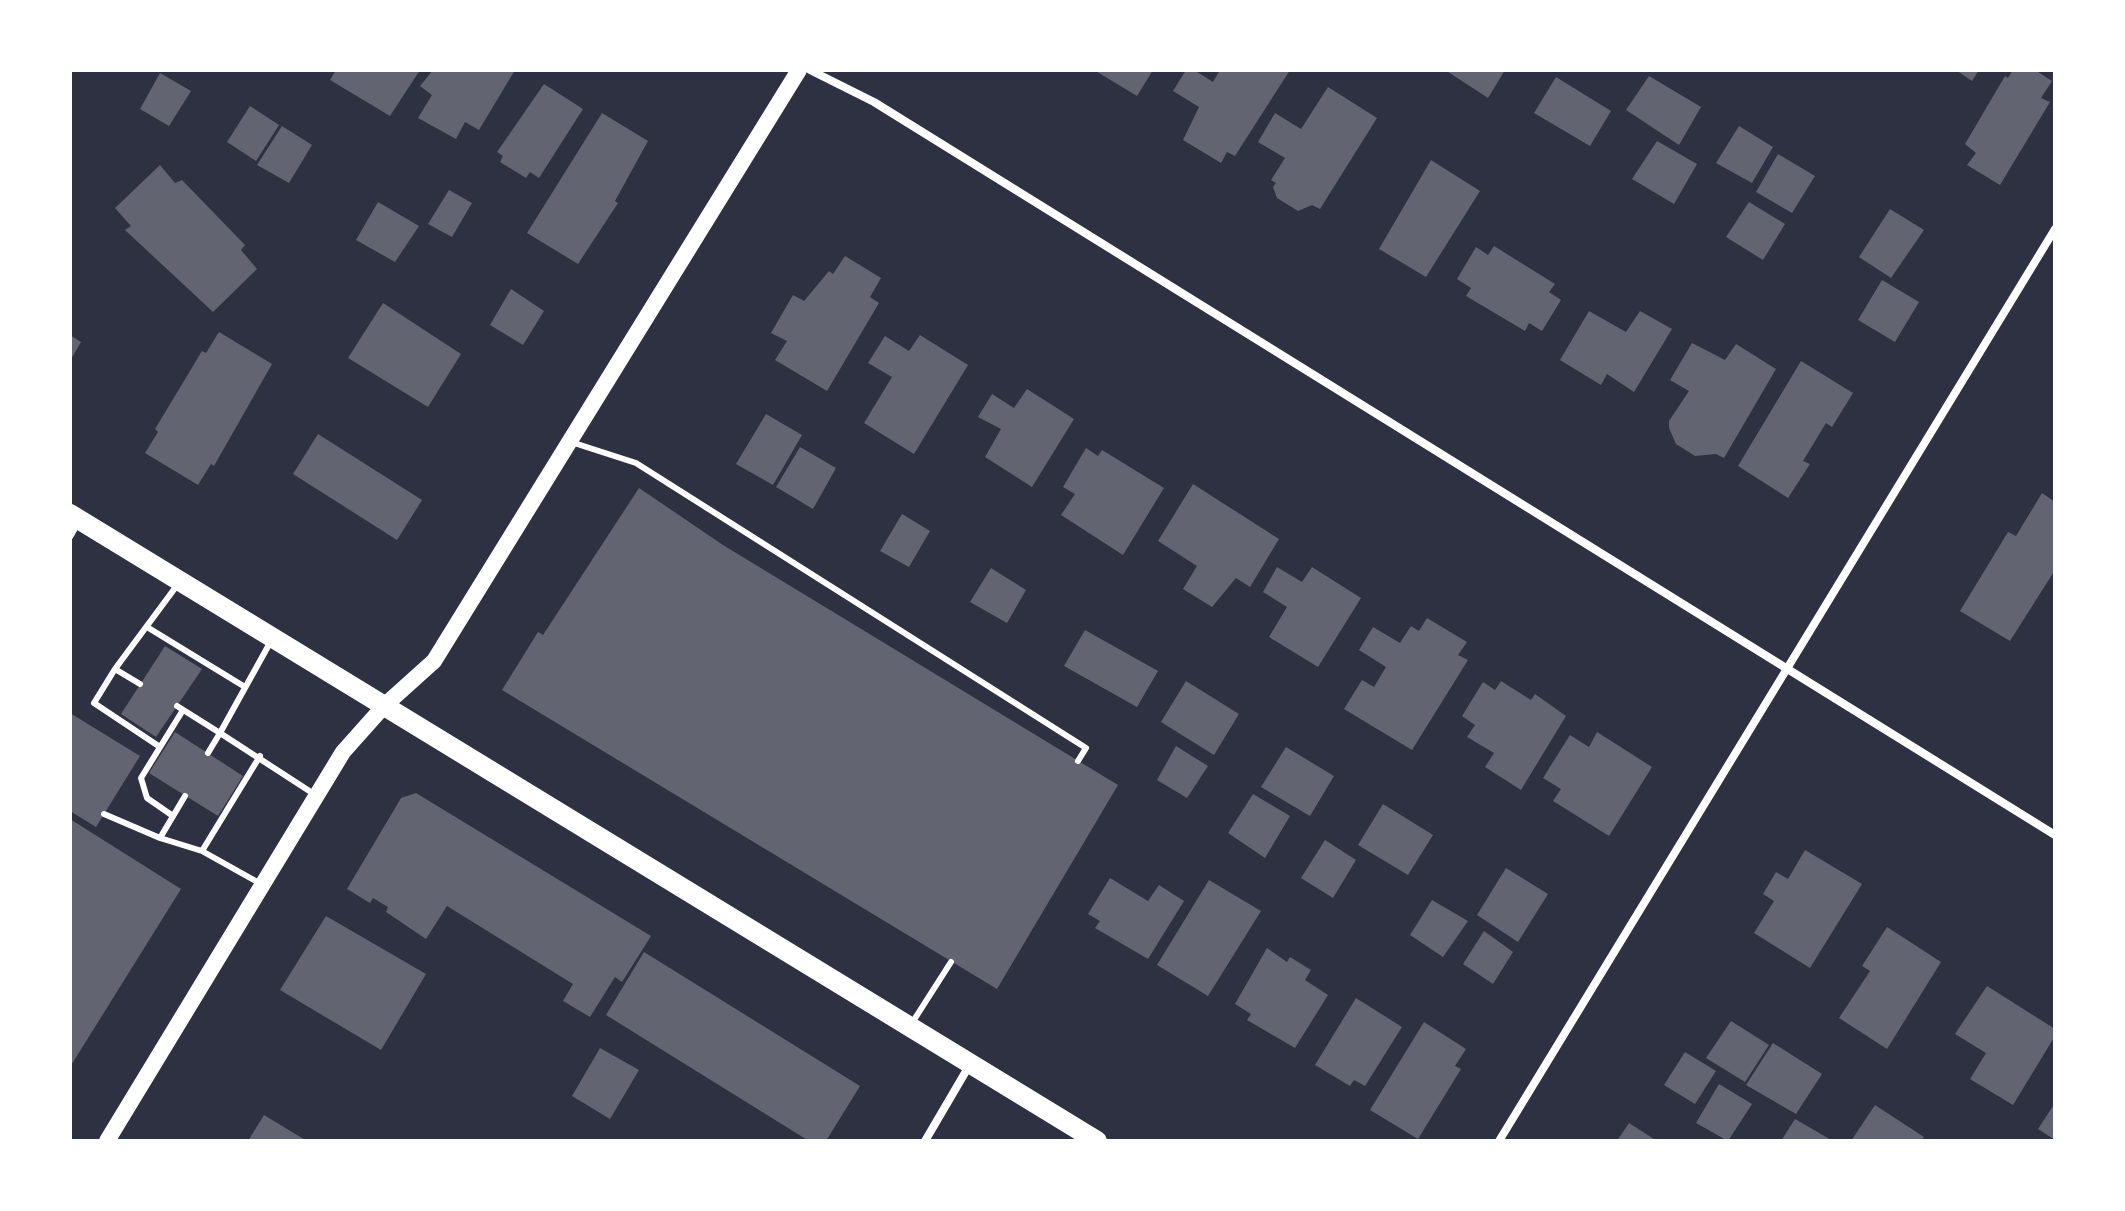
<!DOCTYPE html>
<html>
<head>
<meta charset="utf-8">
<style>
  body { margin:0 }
  #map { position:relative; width:2125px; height:1211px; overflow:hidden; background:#2d3142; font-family:Cabin,sans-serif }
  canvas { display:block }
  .frame { position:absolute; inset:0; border:72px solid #fff; pointer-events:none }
</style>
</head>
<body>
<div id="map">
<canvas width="2125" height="1211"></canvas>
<div class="frame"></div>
</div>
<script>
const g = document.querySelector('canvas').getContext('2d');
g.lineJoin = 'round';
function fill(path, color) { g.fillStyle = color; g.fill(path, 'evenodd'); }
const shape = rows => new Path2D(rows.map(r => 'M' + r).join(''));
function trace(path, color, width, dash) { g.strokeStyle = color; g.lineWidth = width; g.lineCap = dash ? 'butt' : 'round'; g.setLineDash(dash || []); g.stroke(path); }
const building = shape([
  [336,70,420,70,390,116,330,80],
  [433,70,515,70,479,130,465,122,456,139,418,118,432,95,420,86],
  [1094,70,1153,70,1137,96],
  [1186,70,1194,70,1213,82,1220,70,1290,70,1235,156,1227,152,1221,163,1183,140,1199,107,1173,91],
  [1445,70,1505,70,1488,98],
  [1956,70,1979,70,1972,81],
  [2013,70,2035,70,2052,81,2041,98,2050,102,2000,185,1967,165,1976,153,1965,144,2005,76,2008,78],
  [160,73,191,91,169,126,140,109],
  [1649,76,1701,107,1679,145,1626,110],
  [1556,77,1611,111,1590,146,1534,113],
  [544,84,583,109,539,178,530,172,526,178,500,162,503,156,497,152],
  [1328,87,1377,118,1320,209,1312,205,1298,211,1277,198,1273,187,1276,183,1271,180,1285,158,1258,142,1275,113,1301,129],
  [250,106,279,125,256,161,227,142],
  [602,113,648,141,615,201,618,203,578,264,527,233],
  [282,126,312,145,289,183,257,165],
  [1739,126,1773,147,1752,183,1716,163],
  [1657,141,1697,164,1674,204,1632,179],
  [1778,154,1815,176,1792,213,1756,192],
  [1431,160,1480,191,1426,277,1379,249],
  [160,165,175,183,182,180,245,245,241,250,257,269,213,312,125,230,131,226,115,208],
  [449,190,472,203,452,237,428,224],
  [378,202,419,226,395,262,356,240],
  [1749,202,1785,224,1763,260,1726,237],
  [1890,209,1924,230,1891,278,1859,257],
  [1494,246,1555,284,1549,292,1561,300,1542,331,1529,323,1525,331,1466,296,1471,288,1457,279,1476,247,1488,255],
  [845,256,881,278,870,297,879,303,827,391,775,360,787,341,771,333,793,295,804,301,829,271,833,274],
  [1882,280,1919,302,1895,342,1858,320],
  [511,289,544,311,523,345,490,325],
  [383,303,461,354,428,407,348,358],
  [1589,311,1626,332,1640,311,1672,329,1634,392,1607,374,1601,385,1560,360],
  [219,332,272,364,214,466,211,464,198,485,145,453,158,432,155,429,202,351,206,353],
  [70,335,81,342,70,361],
  [920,335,968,365,914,454,864,423,892,377,868,363,885,336,909,351],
  [1692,343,1725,360,1736,344,1776,369,1724,458,1716,454,1695,456,1676,444,1669,428,1669,421,1689,391,1670,380],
  [1801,361,1853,393,1832,427,1826,423,1803,461,1810,464,1788,498,1738,466],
  [1027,389,1074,419,1032,487,985,457,1001,429,978,417,992,394,1014,408],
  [766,414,802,435,773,485,736,464],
  [318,434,422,500,397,540,293,474],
  [800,447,836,468,813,509,776,487],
  [1086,448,1098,456,1102,450,1164,488,1123,555,1061,515,1075,494,1063,487],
  [1193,484,1279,539,1250,587,1236,578,1212,607,1183,589,1197,566,1158,541],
  [639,488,723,545,1118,785,997,989,502,690,538,632,543,635],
  [2042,493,2055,502,2055,570,2010,641,1960,611,2008,532,2016,536],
  [902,514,930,531,909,567,880,551],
  [1277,567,1302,582,1312,567,1361,598,1318,667,1269,637,1287,607,1263,592],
  [991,568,1026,590,1007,623,970,602],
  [1427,618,1467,642,1458,655,1468,660,1412,750,1344,709,1362,680,1374,687,1386,667,1359,650,1373,627,1400,643,1411,626,1419,631],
  [1085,630,1158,671,1137,707,1064,666],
  [165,646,202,669,156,737,121,714],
  [1186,681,1239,714,1214,755,1161,722],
  [1501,681,1531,700,1535,694,1566,716,1521,790,1485,767,1494,753,1467,737,1475,725,1462,716,1483,682,1495,690],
  [70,713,140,756,96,827,70,811],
  [175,732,243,776,218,816,149,773],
  [1597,732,1652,767,1609,836,1553,801,1561,789,1543,778,1570,735,1589,747],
  [1176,746,1208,766,1187,798,1157,780],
  [1286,747,1334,776,1310,816,1261,787],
  [416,793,651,936,622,982,615,977,590,1017,563,1001,573,984,447,906,426,939,386,912,388,907,373,898,370,903,347,889,401,798],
  [1253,794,1290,816,1265,858,1228,833],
  [1383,804,1433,835,1408,875,1358,845],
  [70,819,181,889,70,1067],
  [1325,840,1356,860,1333,898,1301,878],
  [1805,850,1862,884,1810,968,1754,933,1774,901,1763,894,1776,872,1788,879],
  [1506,868,1548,894,1518,942,1477,915],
  [1110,878,1148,901,1159,885,1184,901,1148,959,1095,928,1100,921,1088,914],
  [1209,880,1261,911,1208,996,1157,965],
  [1432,900,1468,921,1443,957,1410,935],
  [326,916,426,974,381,1050,280,990],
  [1887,927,1941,962,1887,1049,1839,1018,1870,971,1862,966],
  [1484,931,1513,952,1493,984,1463,964],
  [1267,948,1287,962,1290,957,1311,970,1305,980,1328,995,1295,1048,1247,1020,1251,1014,1235,1004],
  [644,952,860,1086,826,1141,809,1141,606,1015],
  [1987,986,2055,1029,2055,1036,2013,1105,1970,1079,1986,1053,1955,1034],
  [1356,998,1402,1027,1365,1086,1354,1080,1350,1086,1315,1065],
  [1731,1021,1769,1045,1745,1082,1706,1058],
  [1424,1022,1466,1049,1455,1066,1461,1069,1418,1139,1370,1110],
  [1773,1043,1822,1074,1796,1114,1746,1085],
  [600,1048,639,1070,610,1119,572,1096],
  [1685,1052,1716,1071,1695,1104,1664,1085],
  [1719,1084,1752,1104,1728,1141,1696,1123],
  [2055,1103,2055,1140,2038,1129],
  [1875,1105,1924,1137,1921,1141,1851,1141],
  [264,1115,307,1141,248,1141],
  [1795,1119,1833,1141,1781,1141],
  [1629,1123,1657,1141,1617,1141]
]);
const service = shape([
  [571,442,636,463,1086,748,1078,761],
  [70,537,78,523],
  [147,627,245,687],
  [271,641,220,733,314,794],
  [115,669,94,703,160,747],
  [140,684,115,669,178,584],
  [177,706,220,733,208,753],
  [185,796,160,838,202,851,261,884],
  [104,814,160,838],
  [173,816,147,798,141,778,183,710],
  [202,851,260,756],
  [912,1023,951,962]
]);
const minor = shape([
  [810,70,874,102,2055,835],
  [925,1141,969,1066],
  [1499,1141,2055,229]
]);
const secondary = shape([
  [107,1141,343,752,384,706,434,661,799,70]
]);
const primary = shape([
  [70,514,1097,1141]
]);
fill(building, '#626471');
trace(service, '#fff', 6);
trace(minor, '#fff', 8);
trace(secondary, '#fff', 16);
trace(primary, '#fff', 20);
</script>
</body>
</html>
